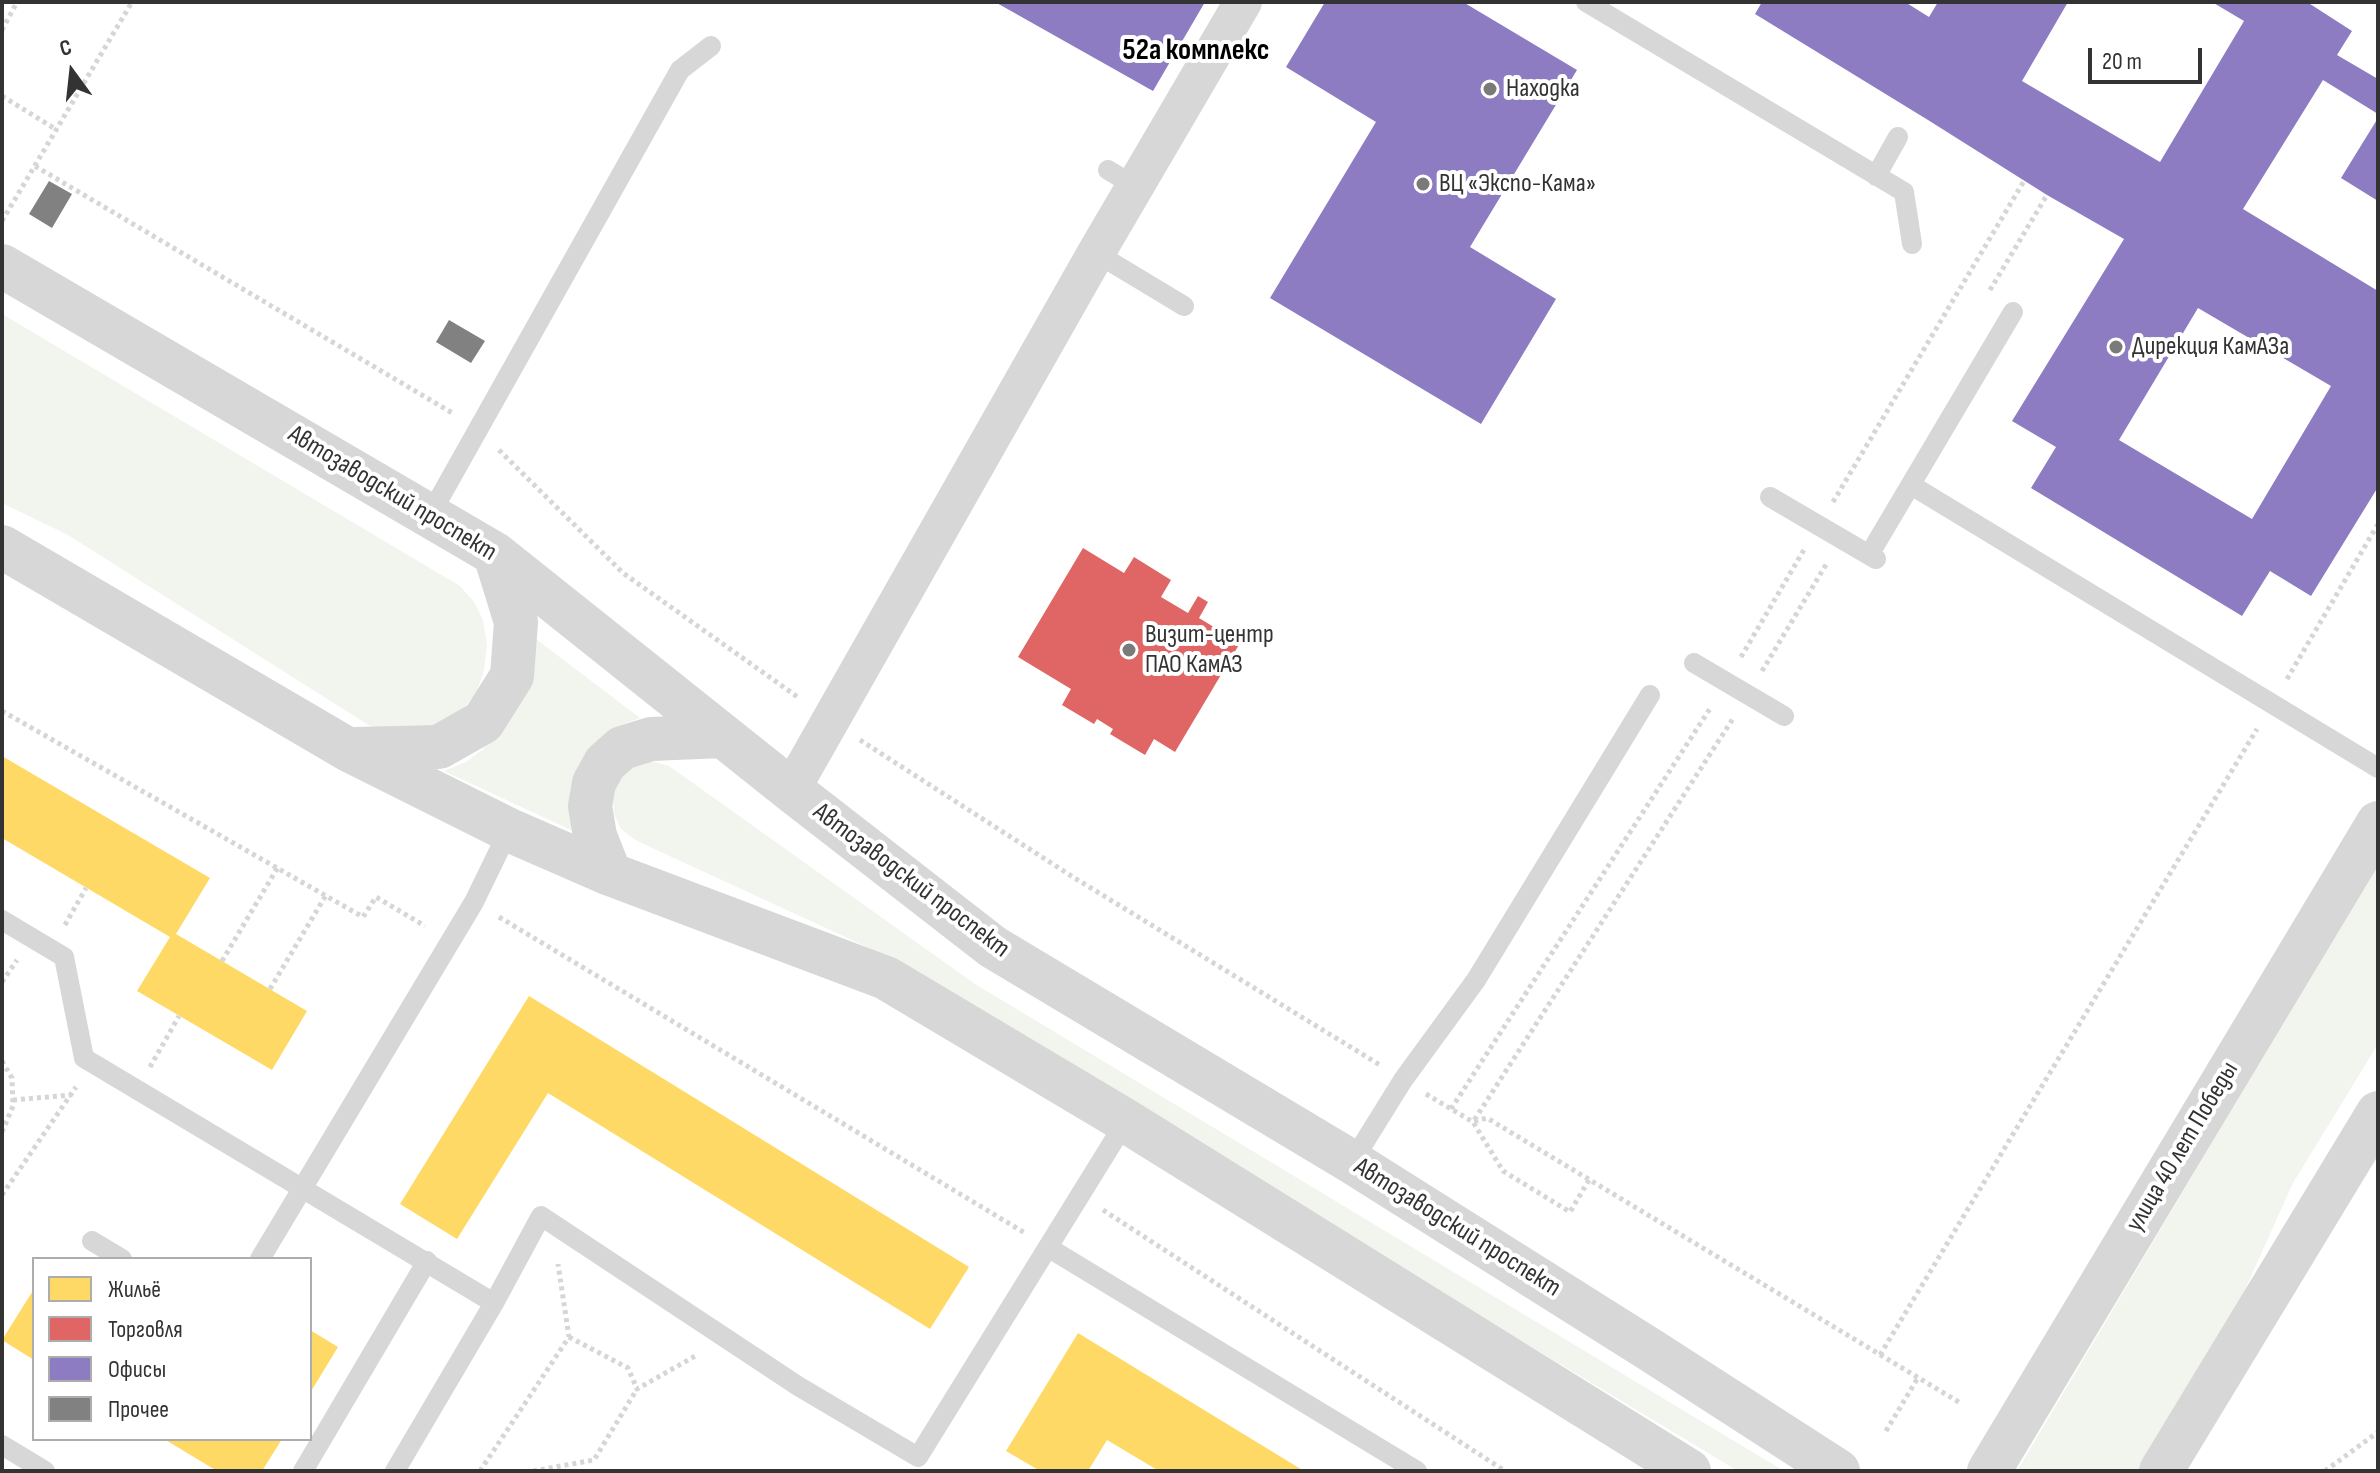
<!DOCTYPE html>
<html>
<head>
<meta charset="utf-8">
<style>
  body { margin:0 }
  #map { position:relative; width:2380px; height:1473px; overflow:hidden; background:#fff; font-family:"Sofia Sans Condensed",sans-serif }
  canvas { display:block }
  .frame { position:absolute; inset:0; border:4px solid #333; pointer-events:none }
  .legend { position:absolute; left:32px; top:1257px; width:280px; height:184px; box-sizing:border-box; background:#fff; border:2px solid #adadad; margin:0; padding:10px 14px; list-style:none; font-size:24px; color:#333 }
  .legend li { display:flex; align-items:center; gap:16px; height:40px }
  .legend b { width:40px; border:2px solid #adadad }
  .north { position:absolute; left:32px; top:32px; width:80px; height:80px; -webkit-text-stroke:6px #fff; paint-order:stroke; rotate:345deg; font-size:22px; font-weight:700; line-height:32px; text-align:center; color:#333 }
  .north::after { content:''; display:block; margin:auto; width:28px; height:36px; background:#333; clip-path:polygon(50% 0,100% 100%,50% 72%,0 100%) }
  .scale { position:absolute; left:2088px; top:48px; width:114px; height:36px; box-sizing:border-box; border:4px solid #333; border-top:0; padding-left:10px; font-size:24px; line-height:28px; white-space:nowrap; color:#333; -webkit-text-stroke:6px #fff; paint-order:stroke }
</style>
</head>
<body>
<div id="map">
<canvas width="2380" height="1473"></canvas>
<div class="frame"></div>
<ul class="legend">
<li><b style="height:22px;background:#ffd966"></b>Жильё</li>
<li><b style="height:22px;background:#e06666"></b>Торговля</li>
<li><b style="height:22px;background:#8e7cc3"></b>Офисы</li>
<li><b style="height:22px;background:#818181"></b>Прочее</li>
</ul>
<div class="north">С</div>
<div class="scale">20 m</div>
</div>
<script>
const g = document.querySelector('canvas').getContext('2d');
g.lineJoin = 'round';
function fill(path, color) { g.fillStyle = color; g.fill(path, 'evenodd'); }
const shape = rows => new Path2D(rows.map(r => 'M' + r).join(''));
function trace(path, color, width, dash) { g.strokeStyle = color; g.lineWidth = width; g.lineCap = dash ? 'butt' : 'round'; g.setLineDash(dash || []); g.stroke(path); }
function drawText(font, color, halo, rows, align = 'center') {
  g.font = font + ' "Sofia Sans Condensed",sans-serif'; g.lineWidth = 8; g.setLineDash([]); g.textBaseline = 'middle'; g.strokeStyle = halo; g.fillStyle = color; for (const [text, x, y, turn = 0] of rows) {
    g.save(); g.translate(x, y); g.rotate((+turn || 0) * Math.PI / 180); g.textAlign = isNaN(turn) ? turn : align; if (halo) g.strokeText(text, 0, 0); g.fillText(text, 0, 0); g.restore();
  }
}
const green = shape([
  [2,314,460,586,474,602,483,620,487,645,484,671,476,693,465,707,434,729,393,734,370,726,68,535,2,503],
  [532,636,640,718,611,729,593,745,573,831,444,771,466,762,482,750,498,733],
  [643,762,655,762,669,766,975,984,1784,1471,1738,1471,867,947,637,841,621,829,614,814,613,800,616,786,622,775,632,767],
  [2378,863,2378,1044,2293,1183,2234,1314,2143,1471,2017,1471]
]);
const homes = shape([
  [2,756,210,878,176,934,307,1011,272,1070,137,991,170,937,2,838],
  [529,996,969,1267,930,1329,548,1093,457,1239,400,1204],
  [34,1289,34,1360,2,1340],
  [310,1330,338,1347,310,1393],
  [1078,1333,1304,1471,1159,1471,1107,1440,1088,1471,1040,1471,1006,1451],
  [164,1439,282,1439,262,1471,217,1471]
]);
const shops = shape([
  [1083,548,1124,573,1134,557,1171,580,1161,597,1188,613,1198,596,1208,602,1199,618,1240,643,1175,752,1154,739,1145,755,1110,734,1113,729,1097,719,1094,724,1062,705,1071,689,1018,657]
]);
const offices = shape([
  [995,2,1205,2,1153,91],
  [1325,2,1463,2,1577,70,1470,247,1556,299,1481,424,1270,298,1376,122,1286,67],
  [1762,2,1905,2,1929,17,1938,2,2068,2,2022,81,2160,162,2244,21,2212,2,2307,2,2352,31,2337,55,2378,79,2378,114,2323,80,2243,209,2378,291,2378,487,2311,596,2270,571,2242,616,2031,488,2056,447,2012,421,2124,239,2047,195,1928,120,1755,14],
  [2198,308,2331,386,2252,519,2119,440],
  [2378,118,2378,201,2341,178]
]);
const building = shape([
  [49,181,72,194,52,228,29,214],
  [449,320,485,341,471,363,436,342]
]);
const path = shape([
  [2,30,17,2],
  [2,96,57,130],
  [35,166,454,414],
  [2,221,132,2],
  [1990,290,2047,195],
  [499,450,623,573,799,698],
  [1833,502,2024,181],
  [1741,657,1805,548],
  [1762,671,1827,563],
  [2287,679,2378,524],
  [2,711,363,917,376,897,425,926],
  [860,740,1073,877,1380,1065],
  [499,917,1025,1233],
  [65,925,86,888],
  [222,961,278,867],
  [2,982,17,960],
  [270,989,326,895],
  [2,1061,12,1078,13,1106,2,1132],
  [150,1067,179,1016],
  [1426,1094,1473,1122,1487,1118,1962,1404],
  [13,1100,71,1095],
  [1451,1109,1711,707],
  [1589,1180,1570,1212,1503,1171,1473,1122,1734,717],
  [2,1195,76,1087],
  [1103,1210,1505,1471],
  [569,1337,628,1368,637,1389,697,1355],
  [1880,1355,2257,729],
  [1886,1431,1919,1376],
  [480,1471,569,1337,558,1264],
  [533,1471,594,1460,637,1389],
  [2325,1471,2378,1432]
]);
const service = shape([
  [1586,2,1904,192,1912,244],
  [1108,170,1135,186],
  [1876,176,1898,137],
  [1096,253,1184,306],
  [1911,485,2378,768],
  [1770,497,1876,559],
  [430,515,680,70,711,46],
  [1869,555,2013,312],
  [1694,663,1784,716],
  [2,920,64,957,84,1058,494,1303,541,1216,798,1386,918,1457,1126,1121],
  [1352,1162,1403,1080,1476,980,1650,695],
  [92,1241,122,1259],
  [1049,1248,1417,1471],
  [260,1259,474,902,509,830],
  [2,1445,45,1471],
  [303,1471,427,1261],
  [395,1471,494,1303]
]);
const minor = shape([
  [791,790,1096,253,1243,2]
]);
const tertiary = shape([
  [2,266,495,554,791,790,993,947,1352,1162,1652,1351,1838,1471],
  [2,547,349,750,509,830,610,874,886,978,1126,1121,1689,1471],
  [356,749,439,747,483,722,512,676,516,622,495,554],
  [610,874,595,836,590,806,594,783,605,763,622,748,651,739,723,736],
  [1989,1471,2378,823],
  [2161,1471,2378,1113]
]);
const markers = [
  [1490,89,8,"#7a7a7a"],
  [1423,184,8,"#7a7a7a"],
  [2116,347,8,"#7a7a7a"],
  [1129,650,8,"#7a7a7a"]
];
const poiNames = [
  ["Находка",1506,89],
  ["ВЦ «Экспо-Кама»",1439,184],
  ["Дирекция КамАЗа",2132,347],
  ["Визит-центр",1145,635],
  ["ПАО КамАЗ",1145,665]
];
const streetNames = [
  ["Автозаводский проспект",392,494,31],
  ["Автозаводский проспект",911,881,37],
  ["улица 40 лет Победы",2183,1147,-59],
  ["Автозаводский проспект",1457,1228,32]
];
const quarterNames = [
  ["52а комплекс",1196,51]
];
fill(green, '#f1f5ed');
fill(homes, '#ffd966');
fill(shops, '#e06666');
fill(offices, '#8e7cc3');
fill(building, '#818181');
trace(path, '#d6d6d6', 5, [4, 4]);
trace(service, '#d7d7d7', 20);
trace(minor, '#d7d7d7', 38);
trace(tertiary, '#d7d7d7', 44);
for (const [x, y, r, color] of markers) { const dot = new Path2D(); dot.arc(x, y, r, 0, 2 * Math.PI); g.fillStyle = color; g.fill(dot); trace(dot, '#fff', 3); }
drawText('26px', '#333', '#fff', poiNames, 'left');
drawText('26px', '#333', '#fff', streetNames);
drawText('bold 30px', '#000', '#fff', quarterNames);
</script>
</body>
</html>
